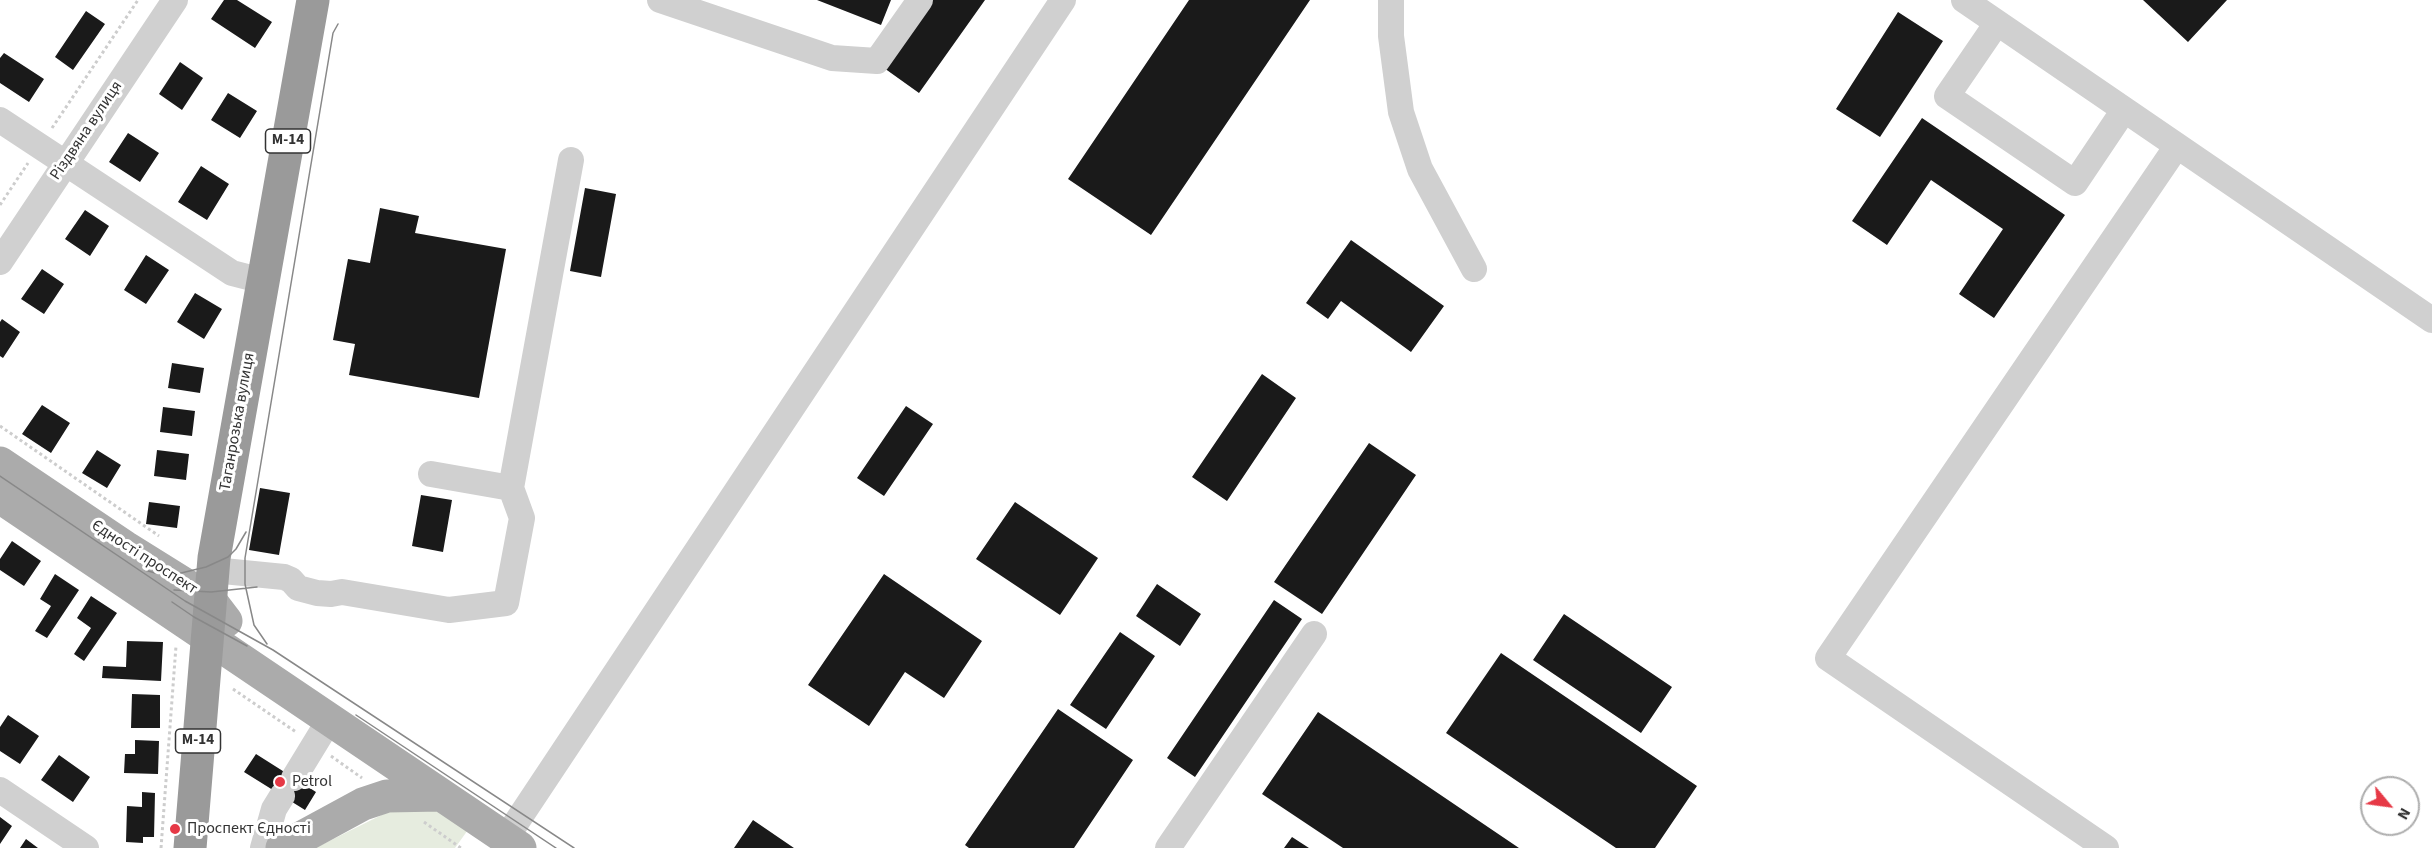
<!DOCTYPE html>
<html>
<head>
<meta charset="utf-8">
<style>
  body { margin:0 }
  #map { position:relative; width:2432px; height:848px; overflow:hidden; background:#fff; font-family:"Source Sans 3",sans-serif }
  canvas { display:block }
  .north { position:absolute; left:2360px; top:776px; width:60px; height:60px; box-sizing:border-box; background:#fff; border:2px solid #adadad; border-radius:50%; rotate:119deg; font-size:16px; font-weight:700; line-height:24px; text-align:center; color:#333 }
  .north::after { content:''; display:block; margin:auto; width:21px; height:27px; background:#e63946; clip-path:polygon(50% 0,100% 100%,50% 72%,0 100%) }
</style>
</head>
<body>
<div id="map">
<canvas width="2432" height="848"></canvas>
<div class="north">N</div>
</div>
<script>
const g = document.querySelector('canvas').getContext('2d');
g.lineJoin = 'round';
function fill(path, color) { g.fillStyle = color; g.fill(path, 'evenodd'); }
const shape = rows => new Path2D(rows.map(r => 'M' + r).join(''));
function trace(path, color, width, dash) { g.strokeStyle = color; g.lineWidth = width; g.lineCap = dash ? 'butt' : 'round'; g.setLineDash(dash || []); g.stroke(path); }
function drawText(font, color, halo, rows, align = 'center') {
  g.font = font + ' "Source Sans 3",sans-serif'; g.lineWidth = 6; g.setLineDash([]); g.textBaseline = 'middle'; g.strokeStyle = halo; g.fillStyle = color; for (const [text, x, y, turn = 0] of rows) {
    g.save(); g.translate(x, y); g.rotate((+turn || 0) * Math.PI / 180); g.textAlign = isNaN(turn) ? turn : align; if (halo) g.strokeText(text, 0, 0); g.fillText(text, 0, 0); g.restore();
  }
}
const green = shape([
  [422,795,470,827,455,848,315,848]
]);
const building = shape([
  [224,0,237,0,272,22,255,48,211,19],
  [817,0,891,0,881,25],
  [932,0,985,0,919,93,884,68],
  [1189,0,1310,0,1151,235,1068,179],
  [2143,0,2227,0,2188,42],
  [86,11,105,24,73,70,55,57],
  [1898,12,1943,41,1880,137,1836,109],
  [4,53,44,79,29,102,0,83,0,58],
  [180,62,203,78,182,110,159,94],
  [228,93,257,111,240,138,211,120],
  [1922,118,2065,215,1994,318,1959,294,2003,229,1931,180,1887,245,1852,221],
  [128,133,159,153,140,182,109,162],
  [201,166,229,184,207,220,178,202],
  [585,188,616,194,601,277,570,271],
  [380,208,419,216,415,233,506,249,479,398,349,375,355,344,333,340,348,259,370,263],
  [85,210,109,226,90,256,65,239],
  [1351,240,1444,306,1411,352,1341,301,1328,319,1306,303],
  [146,255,169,270,146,304,124,290],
  [42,269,64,284,44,314,21,299],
  [195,293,222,309,204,339,177,322],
  [2,319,20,332,3,358,0,356,0,322],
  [172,363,204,368,200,393,168,388],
  [1262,374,1296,398,1227,501,1192,477],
  [42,405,70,423,51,453,22,434],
  [906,406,933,424,884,496,857,478],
  [163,407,195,411,192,436,160,432],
  [1369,443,1416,475,1322,614,1274,582],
  [97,450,121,465,107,488,82,473],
  [157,450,189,454,186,480,154,476],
  [260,488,290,493,279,555,249,550],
  [421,495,452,500,443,552,412,546],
  [149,502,180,506,177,528,146,524],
  [1015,502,1098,558,1060,615,976,559],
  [12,541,41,561,24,586,0,570,0,559],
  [55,574,79,590,47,638,35,631,51,606,40,599],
  [884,574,982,641,944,698,905,672,869,726,808,685],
  [1157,584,1201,614,1180,646,1136,616],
  [91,596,117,613,84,661,74,654,91,628,77,618],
  [1274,600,1302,619,1195,777,1167,758],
  [1564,614,1672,687,1641,733,1533,660],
  [1120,632,1155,656,1106,729,1070,705],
  [127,641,163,642,161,681,102,678,103,666,126,667],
  [1501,653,1697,786,1655,848,1616,848,1446,733],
  [132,694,160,695,160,728,131,728],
  [1058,709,1133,760,1074,848,969,848,965,845],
  [1318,712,1519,848,1343,848,1262,794],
  [8,715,39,736,20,764,0,751,0,727],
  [135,740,159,741,158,774,124,773,125,754,135,754],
  [256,754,316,792,305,810,244,772],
  [59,755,90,777,73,802,41,780],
  [142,792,155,793,154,837,143,837,143,843,126,842,127,806,142,807],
  [0,817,12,826,0,844],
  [753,820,794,848,734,848],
  [1292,837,1309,848,1284,848],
  [26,839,38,848,20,848]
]);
const path = shape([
  [52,128,138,0],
  [0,205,28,163],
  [0,426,159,536],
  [233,689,296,732],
  [331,756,362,778],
  [424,822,461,848],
  [161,848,176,646]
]);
const minor = shape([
  [660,0,832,58,877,61,920,0],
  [1391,0,1391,36,1401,112,1420,169,1474,269],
  [1964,0,2432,320],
  [1997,23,1947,96,2075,183,2124,110],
  [0,120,232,273,263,281],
  [0,262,175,0],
  [431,474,511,488],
  [213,570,284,577,291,580,298,588,317,593,331,594,342,592,449,610,506,603,522,518,511,488,571,160],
  [294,778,330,719],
  [0,790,86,848],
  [506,838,1063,0],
  [263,848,274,809,282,796],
  [1168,848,1314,634],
  [2106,848,1828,658,2177,146]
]);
const major = shape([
  [0,463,125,547,210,600,226,621],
  [0,497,520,848],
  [282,848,363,804,387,796,441,795]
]);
const highway = shape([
  [190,848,214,558,313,0]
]);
const tram = shape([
  [0,476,185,601,273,650,574,848],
  [145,570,155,573,177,574,206,567,228,557,236,549,246,532],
  [174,590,211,592,257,587],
  [172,602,194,617,247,646],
  [267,644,254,625,245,584,245,558,333,33,338,24],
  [356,715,556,848]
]);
const markers = [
  [280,782,6,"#e63946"],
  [175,829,6,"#e63946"]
];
const shields = [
  [288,141,45],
  [198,741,45]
];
const shieldNames = [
  ["М-14",288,141],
  ["М-14",198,741]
];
const streetNames = [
  ["Різдвяна вулиця",87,131,-56],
  ["Таганрозька вулиця",238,422,-80],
  ["Єдності проспект",144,558,33]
];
const poiNames = [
  ["Petrol",292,782],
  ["Проспект Єдності",187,829]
];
fill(green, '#e6ecdf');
fill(building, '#1a1a1a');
trace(path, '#cdcdcd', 3, [3, 3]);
trace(minor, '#d0d0d0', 26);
trace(major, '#ababab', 33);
trace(highway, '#9a9a9a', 33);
trace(tram, '#888', 1.5);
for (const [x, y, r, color] of markers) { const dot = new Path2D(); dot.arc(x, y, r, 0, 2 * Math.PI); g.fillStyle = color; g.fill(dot); trace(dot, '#fff', 2); }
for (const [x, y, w] of shields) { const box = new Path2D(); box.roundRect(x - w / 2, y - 12, w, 24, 4.5); g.fillStyle = '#fff'; g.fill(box); trace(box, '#333', 1.5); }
drawText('bold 15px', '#333', null, shieldNames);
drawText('16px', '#333', '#fff', streetNames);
drawText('16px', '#333', '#fff', poiNames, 'left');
</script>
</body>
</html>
